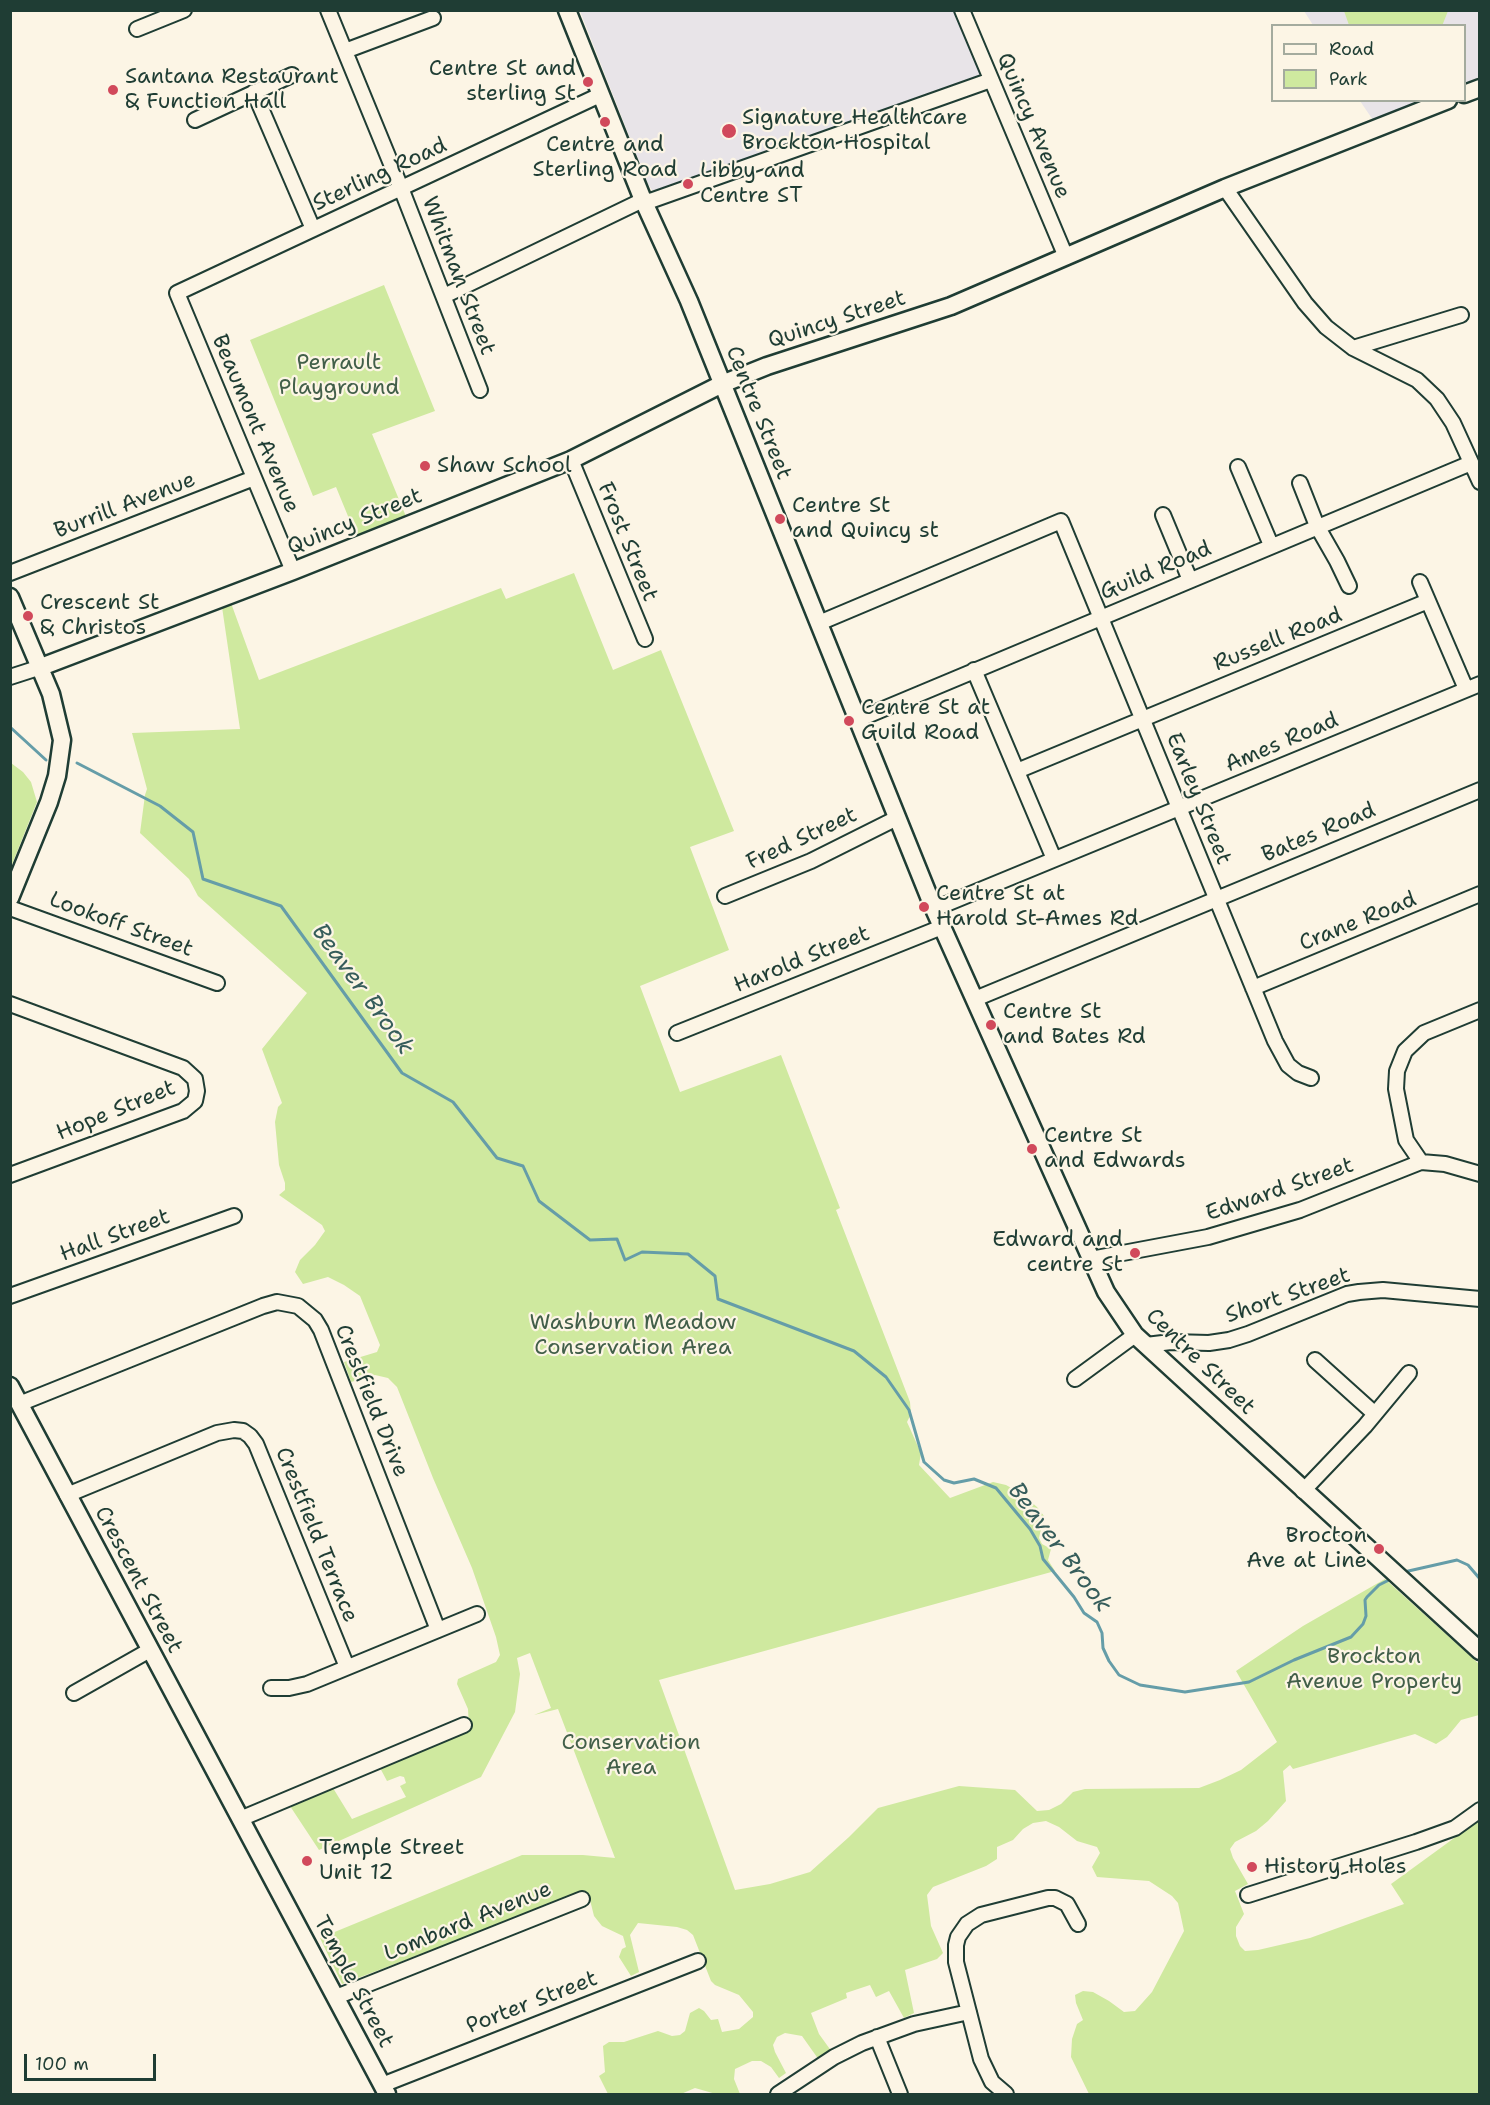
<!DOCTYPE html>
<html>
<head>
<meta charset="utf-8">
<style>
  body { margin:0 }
  #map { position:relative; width:1490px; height:2105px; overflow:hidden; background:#fcf5e5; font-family:"Shantell Sans",sans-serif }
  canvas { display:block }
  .frame { position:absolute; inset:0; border:12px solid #1f3d34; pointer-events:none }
  .legend { position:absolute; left:1271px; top:24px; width:195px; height:78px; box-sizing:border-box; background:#fcf5e5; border:2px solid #a4ab9e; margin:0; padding:8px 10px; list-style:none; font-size:18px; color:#1f3d34 }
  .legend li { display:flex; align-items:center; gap:12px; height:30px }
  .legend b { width:30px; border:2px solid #a4ab9e }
  .scale { position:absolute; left:24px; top:2054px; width:132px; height:27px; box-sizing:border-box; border:3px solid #1f3d34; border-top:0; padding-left:8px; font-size:18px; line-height:21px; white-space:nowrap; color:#1f3d34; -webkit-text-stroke:4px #fcf5e5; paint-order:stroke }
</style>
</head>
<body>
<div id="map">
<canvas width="1490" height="2105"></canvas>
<div class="frame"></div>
<ul class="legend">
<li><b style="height:8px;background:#fcf5e5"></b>Road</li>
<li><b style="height:16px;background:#cfe99f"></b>Park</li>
</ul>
<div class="scale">100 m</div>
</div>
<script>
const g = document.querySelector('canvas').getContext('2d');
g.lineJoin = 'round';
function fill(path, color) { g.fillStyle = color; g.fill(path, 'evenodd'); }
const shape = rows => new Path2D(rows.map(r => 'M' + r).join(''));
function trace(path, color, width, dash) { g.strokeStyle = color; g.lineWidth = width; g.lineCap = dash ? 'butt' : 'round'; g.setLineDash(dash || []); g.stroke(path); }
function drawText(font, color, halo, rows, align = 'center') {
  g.font = font + ' "Shantell Sans",sans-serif'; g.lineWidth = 4.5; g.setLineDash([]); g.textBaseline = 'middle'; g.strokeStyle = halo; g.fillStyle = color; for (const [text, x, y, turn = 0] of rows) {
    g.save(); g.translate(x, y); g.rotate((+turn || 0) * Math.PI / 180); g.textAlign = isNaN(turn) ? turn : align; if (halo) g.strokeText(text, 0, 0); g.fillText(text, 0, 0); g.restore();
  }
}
const built = shape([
  [580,11,957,11,982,74,978,79,656,191,652,190,648,184],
  [1304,11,1479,11,1479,77,1465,83,1464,26,1313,25],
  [1360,101,1421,101,1373,120]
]);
const green = shape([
  [1344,11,1448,11,1442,26,1349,25],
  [384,285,435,411,372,434,407,519,357,538,336,487,313,496,250,340],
  [574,573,613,670,661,650,734,831,690,847,729,950,640,986,680,1092,781,1055,840,1208,836,1210,910,1402,911,1414,907,1422,921,1453,919,1465,950,1498,993,1482,1006,1485,1022,1494,1037,1507,1044,1516,1039,1538,1042,1544,1051,1549,1048,1560,1055,1571,659,1680,735,1890,770,1884,810,1872,849,1837,878,1808,959,1786,1015,1790,1037,1811,1049,1810,1061,1804,1073,1792,1085,1789,1199,1788,1220,1780,1241,1770,1277,1742,1236,1671,1303,1626,1385,1579,1479,1664,1479,1715,1461,1720,1447,1737,1436,1744,1415,1734,1293,1769,1290,1765,1283,1771,1286,1801,1268,1821,1256,1831,1235,1842,1230,1849,1233,1858,1248,1884,1235,1891,1244,1914,1236,1927,1236,1936,1240,1946,1245,1951,1258,1950,1310,1938,1404,1904,1391,1884,1479,1820,1479,2094,1089,2094,1071,2057,1072,2039,1077,2024,1083,2020,1076,2003,1075,1995,1083,1991,1093,1992,1109,2001,1124,2012,1135,2011,1152,1992,1184,1931,1178,1903,1172,1896,1149,1881,1097,1877,1092,1867,1100,1853,1097,1847,1077,1841,1059,1827,1046,1821,1033,1823,1023,1829,1013,1840,997,1847,997,1859,986,1866,933,1887,927,1895,931,1926,943,1953,937,1959,905,1970,914,2013,904,2018,889,1991,876,1997,870,1985,846,1993,847,1998,811,2013,819,2034,832,2052,819,2060,802,2036,785,2033,777,2037,773,2045,775,2052,786,2073,779,2078,771,2067,761,2061,752,2061,735,2069,734,2079,740,2094,716,2094,695,2088,681,2094,608,2094,599,2076,605,2072,603,2046,609,2042,624,2042,658,2031,672,2036,680,2035,685,2031,690,2013,699,2008,704,2011,711,2020,718,2019,722,2032,739,2029,753,2017,753,2012,739,1995,715,1985,711,1981,693,1935,687,1930,677,1927,638,1923,630,1935,639,1972,631,1976,619,1957,622,1949,626,1947,623,1936,602,1926,594,1916,589,1896,583,1893,342,1984,320,1938,522,1855,583,1855,615,1858,558,1709,534,1715,551,1708,530,1653,517,1658,520,1674,515,1712,481,1777,319,1850,290,1806,333,1788,352,1819,406,1797,400,1786,406,1783,404,1777,400,1776,387,1781,379,1766,469,1727,468,1709,457,1684,458,1679,496,1662,500,1655,496,1637,472,1568,433,1478,397,1387,388,1378,375,1375,351,1382,344,1362,377,1352,380,1345,360,1296,344,1285,328,1277,303,1284,295,1272,300,1260,315,1245,325,1231,322,1225,279,1195,285,1190,285,1183,279,1165,275,1122,278,1107,282,1103,262,1049,307,993,198,896,189,879,140,833,145,795,147,789,132,733,240,729,222,607,231,603,259,680,501,588,506,599],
  [11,763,23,772,31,782,37,802,11,867]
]);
const stream = shape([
  [10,727,46,760],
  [77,763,160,806,193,832,203,879,281,906,402,1073,453,1102,497,1158,523,1166,539,1201,590,1240,617,1239,625,1260,642,1252,688,1254,715,1276,718,1299,854,1351,886,1377,909,1410,924,1462,944,1480,954,1483,974,1479,996,1488,1030,1529,1040,1546,1043,1559,1074,1597,1084,1613,1097,1622,1102,1633,1103,1648,1109,1661,1119,1675,1140,1685,1185,1692,1249,1682,1294,1660,1351,1637,1363,1624,1366,1616,1365,1600,1367,1597,1379,1585,1393,1578],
  [1404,1572,1457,1560,1468,1565,1480,1579]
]);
const minor = shape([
  [328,10,401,188,480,390],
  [962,10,1066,257],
  [137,29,184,10],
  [345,51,433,18],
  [254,92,313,229],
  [195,120,292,75],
  [1225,188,1305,303,1326,327,1353,348,1417,380,1437,399,1453,423,1480,482],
  [444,296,643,200,650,201,991,80],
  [1353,348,1461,315],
  [571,460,645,639],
  [1238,467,1271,545],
  [1300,483,1317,526,1337,561,1349,586],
  [1163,515,1190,580],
  [293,571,177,293,600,95],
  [10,573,254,478],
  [1420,582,1466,689],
  [819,623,1061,521,1275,1041,1288,1065,1298,1073,1311,1078],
  [974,670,1054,859],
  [10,677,41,667],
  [857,720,1471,463],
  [1017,771,1428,601],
  [725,896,811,861,897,818],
  [10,908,217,983],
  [934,909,1480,684],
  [1253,988,1480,894],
  [975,999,1480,790],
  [10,1004,183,1068,195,1079,197,1091,195,1101,183,1111,10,1175],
  [677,1033,942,927],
  [1421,1162,1406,1140,1396,1089,1397,1071,1405,1051,1424,1033,1480,1010],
  [1091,1259,1208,1237,1300,1210,1421,1162,1445,1164,1480,1174],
  [10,1296,234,1216],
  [1146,1345,1171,1342,1209,1343,1229,1340,1248,1334,1347,1294,1359,1292,1383,1290,1480,1299],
  [1315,1360,1375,1414],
  [1075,1379,1135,1335],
  [19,1404,263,1306,277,1302,298,1306,315,1320,321,1330,438,1630],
  [1303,1491,1365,1426,1409,1373],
  [67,1495,217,1433,234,1430,243,1431,250,1436,256,1444,347,1667],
  [271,1688,289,1688,307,1684,477,1614],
  [74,1693,150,1650],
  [240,1819,464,1725],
  [1248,1895,1416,1842,1455,1828,1480,1810],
  [336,1997,582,1899],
  [877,2037,900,2094],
  [382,2085,698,1961],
  [778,2094,834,2057,862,2043,914,2024,969,2012],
  [1006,2094,992,2082,981,2059,956,1962,956,1945,958,1937,967,1924,981,1915,1048,1898,1055,1898,1067,1904,1078,1924]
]);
const major = shape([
  [567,10,643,200,689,301,934,909,1106,1292,1135,1335,1480,1651],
  [1464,94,1480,88],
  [10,597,51,694,62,740,57,776,49,802,10,898],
  [41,667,293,571,571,460,722,384,767,366,951,306,1225,188,1448,100],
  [10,1386,387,2094]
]);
const markers = [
  [588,82,6,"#d1495b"],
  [113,90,6,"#d1495b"],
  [605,122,6,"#d1495b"],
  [729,131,8,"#d1495b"],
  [688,184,6,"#d1495b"],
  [425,466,6,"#d1495b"],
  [780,519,6,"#d1495b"],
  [28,616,6,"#d1495b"],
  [849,721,6,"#d1495b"],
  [924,907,6,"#d1495b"],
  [991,1025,6,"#d1495b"],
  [1032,1149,6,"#d1495b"],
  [1135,1253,6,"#d1495b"],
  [1379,1549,6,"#d1495b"],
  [307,1861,6,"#d1495b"],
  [1252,1867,6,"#d1495b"]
];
const poiNames = [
  ["Centre St and",576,69,"right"],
  ["sterling St",576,94,"right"],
  ["Santana Restaurant",125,77],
  ["& Function Hall",125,102],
  ["Signature Healthcare",742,118],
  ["Brockton Hospital",742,143],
  ["Centre and",605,145,"center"],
  ["Sterling Road",605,170,"center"],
  ["Libby and",700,171],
  ["Centre ST",700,196],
  ["Shaw School",437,466],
  ["Centre St",792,506],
  ["and Quincy st",792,531],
  ["Crescent St",40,603],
  ["& Christos",40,628],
  ["Centre St at",861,708],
  ["Guild Road",861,733],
  ["Centre St at",936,894],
  ["Harold St-Ames Rd",936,919],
  ["Centre St",1003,1012],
  ["and Bates Rd",1003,1037],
  ["Centre St",1044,1136],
  ["and Edwards",1044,1161],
  ["Edward and",1123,1240,"right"],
  ["centre St",1123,1265,"right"],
  ["Brocton",1367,1536,"right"],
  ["Ave at Line",1367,1561,"right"],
  ["Temple Street",319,1848],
  ["Unit 12",319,1873],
  ["History Holes",1264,1867]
];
const streetNames = [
  ["Quincy Avenue",1033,126,67],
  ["Sterling Road",380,175,-25],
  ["Whitman Street",458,276,69],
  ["Quincy Street",837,320,-18],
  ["Centre Street",758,413,68],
  ["Beaumont Avenue",255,424,67],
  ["Burrill Avenue",125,506,-21],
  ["Quincy Street",355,522,-22],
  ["Frost Street",627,542,68],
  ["Guild Road",1156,571,-23],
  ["Russell Road",1278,640,-22],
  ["Ames Road",1282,743,-23],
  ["Earley Street",1198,799,68],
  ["Bates Road",1319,833,-23],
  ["Fred Street",802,839,-25],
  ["Crane Road",1358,922,-22],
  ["Lookoff Street",121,925,20],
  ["Harold Street",802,960,-22],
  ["Hope Street",116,1111,-22],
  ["Edward Street",1280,1190,-19],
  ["Hall Street",115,1236,-20],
  ["Short Street",1288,1296,-19],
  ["Centre Street",1200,1362,44],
  ["Crestfield Drive",371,1401,68],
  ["Crestfield Terrace",316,1535,68],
  ["Crescent Street",138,1580,62],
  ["Lombard Avenue",468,1922,-22],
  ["Temple Street",353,1982,62],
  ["Porter Street",532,2003,-21]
];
const parkNames = [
  ["Perrault",339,363],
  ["Playground",339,388],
  ["Washburn Meadow",633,1323],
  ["Conservation Area",633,1348],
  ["Brockton",1374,1657],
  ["Avenue Property",1374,1682],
  ["Conservation",631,1743],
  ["Area",631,1768]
];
const waterNames = [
  ["Beaver Brook",362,990,54],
  ["Beaver Brook",1059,1548,53]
];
fill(built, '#e8e4e8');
fill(green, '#cfe99f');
trace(stream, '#659da8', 3);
trace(minor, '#1f3d34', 18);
trace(major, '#1f3d34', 21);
trace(minor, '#fcf5e5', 14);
trace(major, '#fcf5e5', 16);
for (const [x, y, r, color] of markers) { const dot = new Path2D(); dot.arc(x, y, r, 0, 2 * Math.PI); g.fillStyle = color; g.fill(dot); trace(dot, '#fcf5e5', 2); }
drawText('22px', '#1f3d34', '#fcf5e5', poiNames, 'left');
drawText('22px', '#1f3d34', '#fcf5e5', streetNames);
drawText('22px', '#425f49', '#fcf5e5', parkNames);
drawText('italic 24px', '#365d5b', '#fcf5e5', waterNames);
</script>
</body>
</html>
